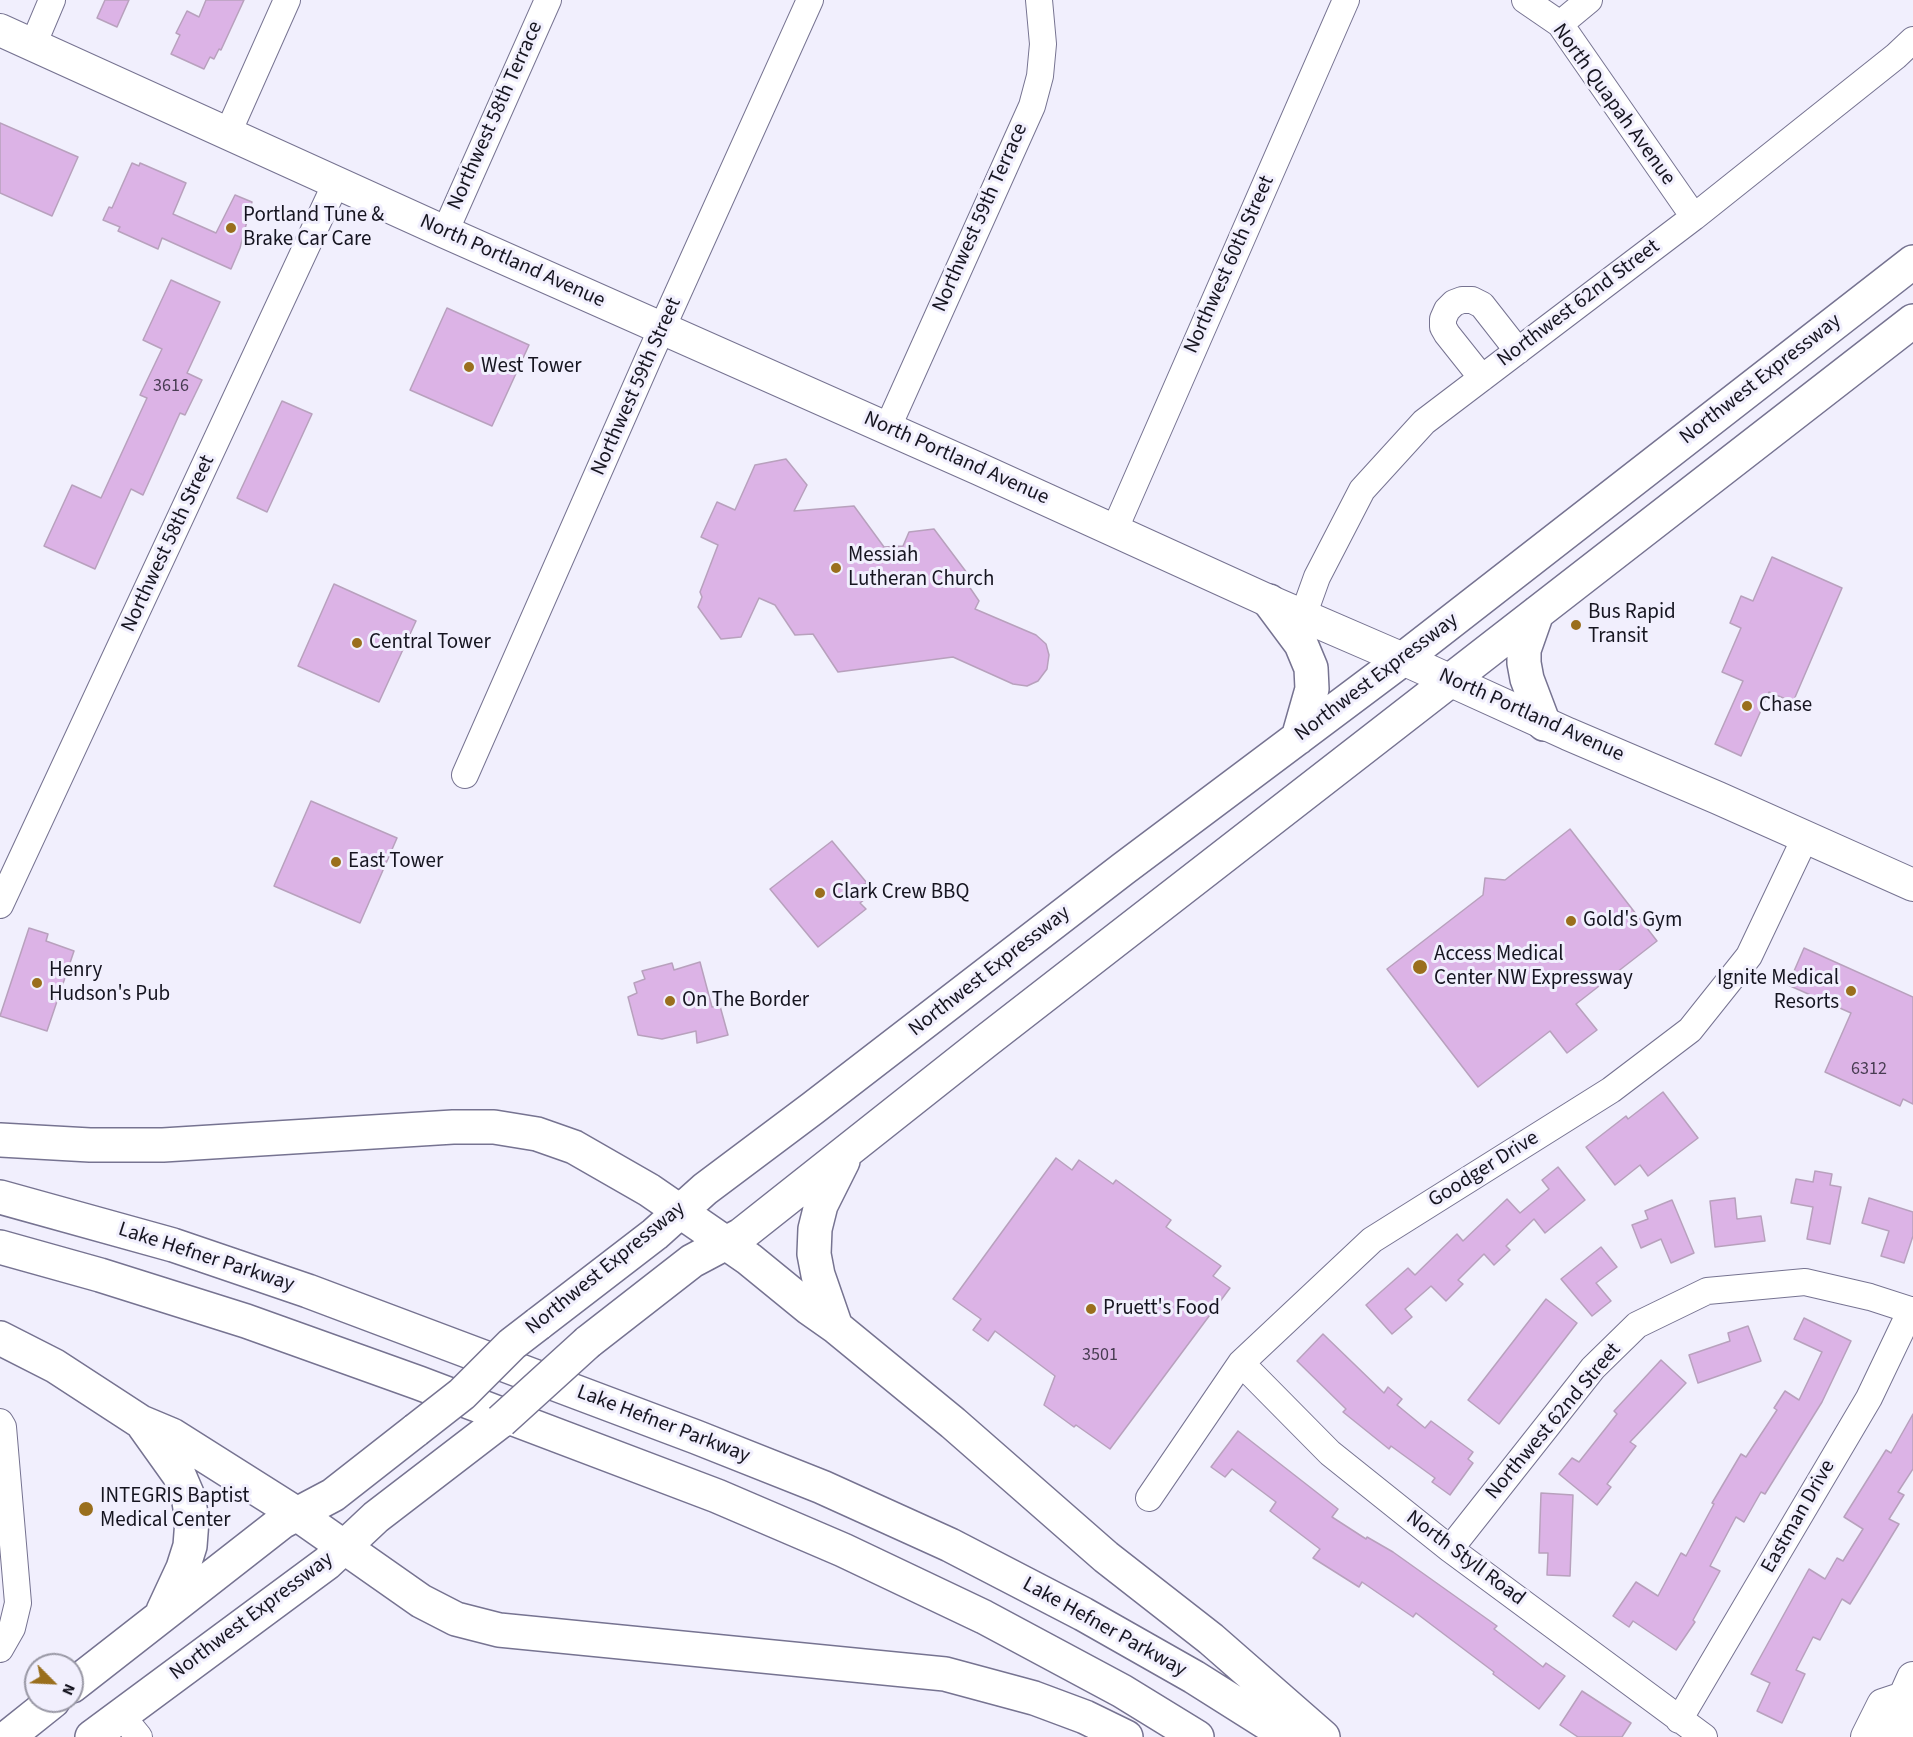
<!DOCTYPE html>
<html>
<head>
<meta charset="utf-8">
<style>
  body { margin:0 }
  #map { position:relative; width:1913px; height:1737px; overflow:hidden; background:#f1effd; font-family:"Source Sans 3",sans-serif }
  canvas { display:block }
  .north { position:absolute; left:24px; top:1653px; width:60px; height:60px; box-sizing:border-box; background:#f1effd; border:2px solid #9998a5; border-radius:50%; rotate:114deg; font-size:16px; font-weight:700; line-height:24px; text-align:center; color:#161520 }
  .north::after { content:''; display:block; margin:auto; width:21px; height:27px; background:#9a6f1d; clip-path:polygon(50% 0,100% 100%,50% 72%,0 100%) }
</style>
</head>
<body>
<div id="map">
<canvas width="1913" height="1737"></canvas>
<div class="north">N</div>
</div>
<script>
const g = document.querySelector('canvas').getContext('2d');
g.lineJoin = 'round';
function fill(path, color) { g.fillStyle = color; g.fill(path, 'evenodd'); }
const shape = rows => new Path2D(rows.map(r => 'M' + r).join(''));
function trace(path, color, width, dash) { g.strokeStyle = color; g.lineWidth = width; g.lineCap = dash ? 'butt' : 'round'; g.setLineDash(dash || []); g.stroke(path); }
function drawText(font, color, halo, rows, align = 'center') {
  g.font = font + ' "Source Sans 3",sans-serif'; g.lineWidth = 6; g.setLineDash([]); g.textBaseline = 'middle'; g.strokeStyle = halo; g.fillStyle = color; for (const [text, x, y, turn = 0] of rows) {
    g.save(); g.translate(x, y); g.rotate((+turn || 0) * Math.PI / 180); g.textAlign = isNaN(turn) ? turn : align; if (halo) g.strokeText(text, 0, 0); g.fillText(text, 0, 0); g.restore();
  }
}
const building = shape([
  [105,0,129,0,117,27,97,18,105,0],
  [206,0,244,0,221,50,219,49,214,59,210,57,204,69,171,54,180,35,176,33,187,11,199,17,206,0],
  [0,123,78,157,52,216,0,193,0,123],
  [132,163,139,166,140,163,186,183,173,214,216,233,235,195,252,202,240,248,231,269,162,238,158,249,118,231,120,227,103,220,109,207,112,208,132,163],
  [171,280,220,302,187,373,202,380,185,415,180,413,143,495,131,489,95,569,44,546,72,485,101,498,147,398,140,395,162,349,143,340,171,280],
  [447,308,529,345,492,426,410,390,447,308],
  [282,401,312,414,267,512,237,498,282,401],
  [786,459,807,485,794,511,854,506,884,547,903,546,909,532,934,529,967,573,964,579,979,601,975,609,1036,635,1046,644,1049,655,1047,669,1038,681,1027,686,1013,684,953,657,838,672,813,634,795,635,775,605,759,598,741,637,721,639,698,607,702,597,700,592,718,545,701,537,717,502,735,510,755,465,786,459],
  [1772,557,1842,588,1793,702,1769,692,1741,756,1715,744,1743,681,1722,672,1741,628,1730,623,1741,596,1753,601,1772,557],
  [334,584,416,621,379,702,298,666,334,584],
  [311,801,397,838,360,923,274,886,311,801],
  [1570,829,1657,941,1576,1004,1597,1030,1567,1053,1550,1031,1478,1087,1387,969,1483,895,1485,878,1505,880,1570,829],
  [832,841,867,883,860,886,869,896,860,903,866,909,818,947,770,889,832,841],
  [29,928,48,934,46,941,74,951,47,1031,0,1016,29,928],
  [1804,948,1913,997,1913,1104,1903,1099,1900,1106,1825,1072,1851,1013,1788,985,1804,948],
  [700,962,712,1007,720,1006,728,1035,697,1043,696,1031,662,1039,638,1035,628,997,637,993,634,983,645,979,642,971,672,963,674,970,700,962],
  [1663,1092,1698,1138,1648,1176,1640,1165,1615,1185,1586,1147,1626,1116,1628,1119,1663,1092],
  [1056,1158,1072,1170,1079,1160,1113,1184,1116,1180,1171,1220,1166,1227,1221,1266,1213,1276,1230,1288,1110,1449,1076,1425,1074,1427,1044,1405,1055,1376,995,1331,988,1341,973,1330,981,1319,953,1299,1056,1158],
  [1558,1167,1585,1200,1545,1233,1534,1219,1506,1246,1510,1250,1494,1265,1484,1254,1458,1280,1463,1284,1446,1301,1431,1286,1405,1309,1412,1317,1392,1334,1366,1305,1408,1268,1415,1275,1457,1234,1463,1241,1507,1199,1520,1213,1549,1189,1542,1180,1558,1167],
  [1815,1171,1832,1174,1830,1185,1841,1187,1830,1244,1807,1239,1813,1207,1791,1203,1796,1179,1813,1182,1815,1171],
  [1735,1198,1737,1219,1761,1216,1765,1241,1715,1247,1710,1201,1735,1198],
  [1869,1198,1913,1212,1913,1236,1904,1263,1881,1256,1889,1231,1862,1223,1869,1198],
  [1672,1200,1694,1253,1671,1263,1661,1239,1641,1248,1632,1225,1648,1219,1645,1211,1672,1200],
  [1601,1247,1617,1267,1596,1283,1611,1301,1592,1316,1561,1279,1601,1247],
  [1546,1299,1577,1323,1499,1424,1468,1400,1546,1299],
  [1804,1318,1851,1341,1822,1402,1765,1494,1761,1492,1744,1522,1736,1517,1710,1566,1720,1571,1693,1620,1695,1622,1676,1650,1633,1621,1629,1627,1613,1616,1636,1582,1658,1596,1681,1553,1686,1556,1714,1504,1712,1503,1741,1454,1746,1457,1777,1410,1774,1408,1785,1391,1799,1400,1822,1352,1794,1339,1804,1318],
  [1748,1326,1761,1361,1698,1383,1689,1355,1730,1341,1728,1333,1748,1326],
  [1323,1334,1384,1393,1388,1387,1402,1399,1397,1405,1425,1428,1431,1421,1473,1452,1468,1459,1473,1463,1450,1495,1432,1482,1435,1478,1391,1446,1389,1449,1343,1412,1346,1409,1297,1361,1323,1334],
  [1661,1360,1686,1383,1630,1442,1636,1446,1607,1484,1611,1487,1597,1505,1559,1474,1572,1458,1579,1462,1617,1414,1614,1411,1661,1360],
  [1913,1414,1913,1469,1898,1492,1904,1495,1889,1519,1899,1524,1850,1604,1842,1599,1820,1640,1813,1637,1796,1670,1805,1674,1782,1723,1757,1711,1770,1683,1751,1674,1809,1569,1825,1579,1837,1558,1843,1561,1863,1529,1844,1517,1886,1450,1891,1453,1913,1414],
  [1238,1431,1338,1509,1332,1517,1366,1539,1367,1537,1393,1552,1497,1626,1494,1629,1543,1667,1546,1663,1565,1676,1539,1709,1493,1674,1494,1672,1416,1613,1413,1617,1362,1582,1359,1587,1313,1558,1320,1549,1270,1511,1276,1502,1232,1469,1225,1477,1211,1467,1238,1431],
  [1541,1493,1573,1495,1570,1576,1547,1575,1548,1553,1539,1553,1541,1493],
  [1582,1691,1631,1723,1622,1737,1578,1737,1560,1725,1582,1691]
]);
const minor = shape([
  [1525,0,1560,24,1694,217],
  [1560,24,1589,0],
  [33,45,52,0],
  [227,135,287,0],
  [445,232,548,0],
  [1482,378,1447,334,1443,327,1443,319,1447,310,1454,303,1462,300,1472,300,1482,305,1518,351],
  [887,429,1032,106,1040,76,1043,44,1039,0],
  [1114,531,1346,0],
  [1303,616,1317,577,1362,490,1424,422,1694,217,1896,56,1913,40],
  [465,775,649,357,810,0],
  [0,905,336,183],
  [1241,1363,1330,1453,1450,1549,1704,1737],
  [0,1422,3,1427,18,1603,12,1628,0,1649],
  [1149,1498,1241,1363,1372,1240,1611,1090,1690,1030,1749,956,1805,838],
  [1450,1549,1593,1368,1637,1325,1707,1291,1805,1282,1870,1297,1913,1311],
  [121,1715,139,1737],
  [1679,1720,1869,1398,1911,1310]
]);
const major = shape([
  [0,30,445,232,979,469,1269,601,1403,659,1568,734,1718,798,1913,885],
  [1867,1737,1883,1705,1904,1698],
  [1901,1737,1910,1717,1904,1698,1913,1678]
]);
const highway = shape([
  [1269,601,1301,644,1311,668,1312,689,1298,738],
  [1537,613,1524,650,1524,663,1527,679,1544,724],
  [0,1140,90,1145,163,1145,453,1127,494,1127,537,1134,574,1147,649,1190,749,1259,809,1308,836,1327,953,1423,1106,1557,1211,1639,1323,1737],
  [0,1197,173,1245,308,1291,696,1437,822,1487,950,1545,1083,1614,1194,1677,1289,1737],
  [0,1247,100,1275,246,1321,419,1383,717,1496,843,1550,984,1617,1122,1691,1197,1737],
  [538,1324,655,1234,705,1189,813,1108,1123,869,1403,659,1913,262],
  [836,1327,818,1275,814,1254,815,1229,821,1205,843,1161],
  [0,1338,55,1366,141,1422,172,1435,297,1514,421,1601,456,1619,499,1630,945,1674,1034,1698,1085,1717,1126,1737],
  [588,1342,692,1261,741,1235,986,1041,1913,321],
  [144,1426,179,1475,188,1496,192,1520,190,1546,183,1568,163,1611],
  [72,1686,282,1522,333,1495,416,1430],
  [8,1737,53,1701],
  [92,1737,327,1563,376,1517,501,1421]
]);
const highwayBridge = shape([
  [501,1421,588,1342],
  [416,1430,462,1394,512,1344,538,1324]
]);
const markers = [
  [231,228,6,"#9a6f1d"],
  [469,367,6,"#9a6f1d"],
  [836,568,6,"#9a6f1d"],
  [1576,625,6,"#9a6f1d"],
  [357,643,6,"#9a6f1d"],
  [1747,706,6,"#9a6f1d"],
  [336,862,6,"#9a6f1d"],
  [820,893,6,"#9a6f1d"],
  [1571,921,6,"#9a6f1d"],
  [1420,967,8,"#9a6f1d"],
  [37,983,6,"#9a6f1d"],
  [1851,991,6,"#9a6f1d"],
  [670,1001,6,"#9a6f1d"],
  [1091,1309,6,"#9a6f1d"],
  [86,1509,8,"#9a6f1d"]
];
const numberNames = [
  ["3616",171,387],
  ["6312",1869,1070],
  ["3501",1100,1356]
];
const streetNames = [
  ["North Quapah Avenue",1613,105,54],
  ["Northwest 58th Terrace",496,116,-66],
  ["Northwest 59th Terrace",981,218,-66],
  ["North Portland Avenue",512,262,24],
  ["Northwest 60th Street",1230,265,-66],
  ["Northwest 62nd Street",1579,304,-37],
  ["Northwest Expressway",1761,380,-38],
  ["Northwest 59th Street",637,387,-66],
  ["North Portland Avenue",956,459,24],
  ["Northwest 58th Street",169,544,-65],
  ["Northwest Expressway",1377,678,-37],
  ["North Portland Avenue",1531,716,24],
  ["Northwest Expressway",990,972,-38],
  ["Goodger Drive",1484,1170,-32],
  ["Lake Hefner Parkway",206,1258,18],
  ["Northwest Expressway",606,1269,-39],
  ["Northwest 62nd Street",1554,1422,-50],
  ["Lake Hefner Parkway",663,1425,21],
  ["Eastman Drive",1799,1517,-60],
  ["North Styll Road",1465,1559,37],
  ["Northwest Expressway",252,1617,-37],
  ["Lake Hefner Parkway",1104,1628,29]
];
const poiNames = [
  ["Portland Tune &",243,216],
  ["Brake Car Care",243,240],
  ["West Tower",481,367],
  ["Messiah",848,556],
  ["Lutheran Church",848,580],
  ["Bus Rapid",1588,613],
  ["Transit",1588,637],
  ["Central Tower",369,643],
  ["Chase",1759,706],
  ["East Tower",348,862],
  ["Clark Crew BBQ",832,893],
  ["Gold's Gym",1583,921],
  ["Access Medical",1434,955],
  ["Center NW Expressway",1434,979],
  ["Henry",49,971],
  ["Hudson's Pub",49,995],
  ["Ignite Medical",1839,979,"right"],
  ["Resorts",1839,1003,"right"],
  ["On The Border",682,1001],
  ["Pruett's Food",1103,1309],
  ["INTEGRIS Baptist",100,1497],
  ["Medical Center",100,1521]
];
fill(building, '#dcb3e6');
trace(building, '#b8a1bd', 1.5);
trace(minor, '#767391', 28);
trace(major, '#767391', 34);
trace(highway, '#767391', 36);
trace(minor, '#fff', 26);
trace(major, '#fff', 32);
trace(highway, '#fff', 33);
trace(highwayBridge, '#767391', 36, []);
trace(highwayBridge, '#fff', 33);
for (const [x, y, r, color] of markers) { const dot = new Path2D(); dot.arc(x, y, r, 0, 2 * Math.PI); g.fillStyle = color; g.fill(dot); trace(dot, '#f1effd', 2); }
drawText('18px', '#483c52', null, numberNames);
drawText('21px', '#161520', '#f1effd', streetNames);
drawText('21px', '#161520', '#f1effd', poiNames, 'left');
</script>
</body>
</html>
